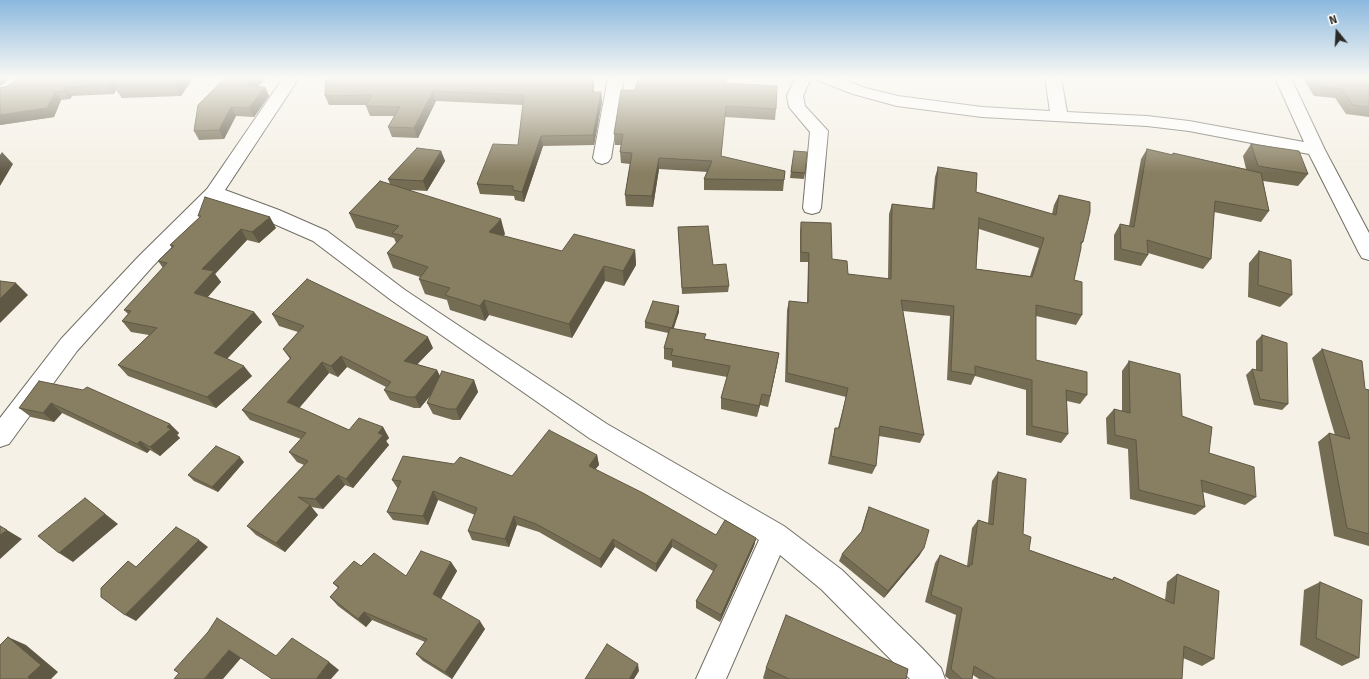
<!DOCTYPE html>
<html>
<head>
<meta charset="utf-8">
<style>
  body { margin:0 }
  #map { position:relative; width:1369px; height:679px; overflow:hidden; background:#f5f1e6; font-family:Signika,sans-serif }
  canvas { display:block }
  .north { position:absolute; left:1317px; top:12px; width:40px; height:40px; -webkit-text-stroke:3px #fffefc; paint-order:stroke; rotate:342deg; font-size:11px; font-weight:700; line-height:16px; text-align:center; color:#2b2a26 }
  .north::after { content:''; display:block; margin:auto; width:14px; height:18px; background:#2b2a26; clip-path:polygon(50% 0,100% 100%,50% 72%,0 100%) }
</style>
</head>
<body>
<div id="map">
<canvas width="1369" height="679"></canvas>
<div class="north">N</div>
</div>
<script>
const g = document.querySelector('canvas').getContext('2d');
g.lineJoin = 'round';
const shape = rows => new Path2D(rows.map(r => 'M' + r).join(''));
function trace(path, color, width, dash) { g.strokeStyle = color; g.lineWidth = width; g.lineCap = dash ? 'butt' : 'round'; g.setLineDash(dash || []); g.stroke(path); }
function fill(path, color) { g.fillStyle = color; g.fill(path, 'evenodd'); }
const minor = shape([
  [283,78,299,78,225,190,279,210,327,231,405,290,607,424,784,526,842,570,922,648,941,668,945,679,910,679,822,590,780,555,726,679,696,679,759,540,589,438,391,300,313,241,265,220,217,201,153,266,77,351,9,444,0,447,0,418,61,339,139,256,207,189,283,78],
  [608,78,624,78,611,158,608,162,602,164,596,162,593,158,608,78],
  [795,78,811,78,803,96,805,106,828,131,821,208,819,212,812,214,805,212,803,208,810,132,789,107,787,96,795,78],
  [817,78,840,78,865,88,898,96,982,107,1050,111,1045,78,1061,78,1067,112,1147,116,1189,121,1304,142,1275,78,1291,78,1325,150,1369,233,1369,260,1362,258,1359,253,1309,154,1189,131,1147,126,982,117,897,106,853,94,819,81,817,78]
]);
const wall = shape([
  [18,78,193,78,181,96,122,98,116,90,114,94,72,96,70,99,61,100,54,117,0,125,0,88,8,86],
  [225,78,266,78,258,87,265,87,269,96,254,117,236,116,224,139,199,140,194,131],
  [326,78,594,78,594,92,601,92,602,102,594,145,543,146,524,202,515,200,514,196,480,194,477,184,518,145,523,105,436,101,418,138,392,137,388,127,394,116,370,116,366,106,367,105,329,105,325,96],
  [1303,78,1369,78,1369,117,1346,114,1335,98,1314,96],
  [726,83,776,109,775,120,725,117,721,156,785,171,783,191,704,190,704,179,708,172,659,169,653,207,626,206,625,195,630,164,621,163,620,152,621,145,615,145,614,134,635,90],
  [1251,144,1308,174,1298,186,1263,181,1269,211,1261,222,1214,212,1211,259,1203,269,1148,253,1148,255,1141,266,1114,260,1114,235,1120,224,1129,226,1141,159,1147,149,1172,155,1173,153,1246,169,1243,156],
  [441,151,445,161,427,191,410,190,505,234,503,236,562,251,635,250,636,265,624,286,605,281,572,338,489,315,485,321,450,310,447,300,425,294,419,279,420,277,393,268,387,253,396,243,394,238,356,228,349,213,390,184,388,179],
  [794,151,805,173,804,179,790,178],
  [938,167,976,192,1052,214,1054,205,1059,195,1083,242,1081,245,1074,280,1082,315,1076,325,1036,316,1036,360,1087,395,1080,404,1067,401,1068,434,1061,443,1026,435,1026,390,975,376,971,385,947,380,950,316,903,311,924,435,920,443,879,436,876,466,872,474,828,464,833,437,835,428,838,428,846,397,785,382,787,310,789,301,807,303,808,262,800,262,800,231,801,222,832,259,848,274,888,279,889,214,892,204,932,209,935,177],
  [979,229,1039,248,1030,276,976,269],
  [198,216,276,228,259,243,247,240,215,274,221,282,208,297,254,312,262,322,227,359,252,376,216,408,128,376,118,365,149,335,131,332,122,321,128,314,124,310,163,268,158,261,172,248,170,245,200,217],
  [678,227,713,265,729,286,728,292,682,294],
  [1259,251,1292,295,1280,307,1248,297,1249,263],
  [679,306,679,312,673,329,706,339,779,353,777,365,768,407,760,405,757,417,721,409,721,398,727,377,672,367,672,361,664,359,664,348,668,333,645,328,645,322],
  [272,314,433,348,417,364,437,370,440,376,474,380,478,392,460,420,453,420,433,414,427,403,431,395,420,408,414,408,390,400,384,390,386,387,347,367,338,377,329,373,299,408,349,430,383,427,389,438,386,441,389,445,353,488,345,485,323,509,311,507,318,515,285,552,256,535,247,526,304,465,297,462,289,452,301,439,250,420,242,410,290,359,283,349,298,332,279,326],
  [1262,335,1288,404,1282,410,1254,405,1246,375,1252,369,1256,370,1256,341],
  [1322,349,1365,389,1369,390,1369,546,1334,536,1318,442,1329,433,1335,435,1312,358],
  [1129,361,1182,416,1209,453,1256,497,1245,505,1203,492,1205,507,1195,515,1130,499,1128,449,1107,444,1106,418,1114,409,1122,411,1122,371],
  [83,390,170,424,179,433,177,435,180,438,160,456,150,450,147,453,62,413,54,422,31,417,19,408],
  [597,455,599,465,595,469,716,535,756,538,754,546,720,622,696,608,696,601,713,571,672,547,656,572,615,547,601,568,539,532,517,525,509,547,472,540,468,531,475,515,438,500,428,525,393,520,387,512,398,489,392,480,512,476],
  [244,462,218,492,194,481,188,475],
  [998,472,1029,550,1112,579,1114,577,1165,600,1167,582,1177,574,1214,659,1202,666,1183,658,1182,679,979,679,973,675,972,679,949,679,945,676,956,615,925,602,935,563,940,555,967,566,972,528,978,520,988,523,992,481],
  [869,507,924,548,919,556,884,598,839,561,842,554,861,532,866,515],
  [451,562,457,571,441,599,485,629,452,679,423,661,416,654,425,642,372,620,366,627,338,606,330,597,338,588,333,583,361,566,406,576],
  [1320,582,1359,658,1342,666,1300,645,1304,590],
  [766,668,906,679,764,679,763,678]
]);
const shadedWall = shape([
  [0,78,12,78,0,86],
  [113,78,124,78,114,86,116,90,114,94,108,85],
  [178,78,193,78,181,96,174,84],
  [253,78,266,78,250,95,246,86],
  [593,78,594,78,594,82,593,102,592,92],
  [66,87,72,96,70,99,64,91],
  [265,87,269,96,254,117,249,108],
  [433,91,436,101,418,138,414,128],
  [55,92,61,100,54,117,0,125,0,115],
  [601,92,602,102,594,145,593,135],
  [231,107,236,116,224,139,219,130],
  [541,136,543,146,524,202,522,192],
  [441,151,445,161,427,191,423,181],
  [2,152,13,164,0,186,0,155],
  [659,158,659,169,653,207,652,196],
  [270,217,276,228,259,243,252,232],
  [501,219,505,234,493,247,489,232],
  [241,229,247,240,215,274,221,282,202,303,194,293,202,269],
  [635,250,636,265,624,286,623,271],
  [604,266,605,281,572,338,569,324],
  [16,283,28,295,0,323,0,299],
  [484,300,489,315,485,321,480,306],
  [679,306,679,312,672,334,672,328],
  [254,312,262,322,222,364,214,353],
  [428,337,433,348,410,372,404,361],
  [779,353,777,365,768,407,770,396],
  [341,356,347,367,338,377,331,366],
  [322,362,329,373,295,413,287,402],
  [244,366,252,376,216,408,207,397],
  [437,370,442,381,420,408,415,397],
  [474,380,478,392,460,420,456,409],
  [762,394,760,405,757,417,759,406],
  [51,403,62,413,54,422,43,413],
  [170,424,179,433,177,435,180,438,160,456,150,447],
  [383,427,389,438,386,441,389,445,353,488,346,479],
  [140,441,150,450,147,453,137,444],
  [597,455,599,465,591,475,589,466],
  [240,457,244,462,218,492,212,487],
  [338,475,345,485,323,509,315,499],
  [433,491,438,500,428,525,423,516],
  [85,498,118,524,73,562,59,553],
  [310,505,318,515,285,552,276,543],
  [514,516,517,525,509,547,505,539],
  [7,530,22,539,0,559,0,535],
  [756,538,754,546,720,622,721,615],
  [613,539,615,547,601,568,600,559],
  [672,539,672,547,656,572,656,564],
  [199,540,208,547,136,621,125,615],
  [924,548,919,556,884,598,888,591],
  [451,562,457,571,439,602,433,594],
  [364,612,372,620,366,627,358,619],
  [480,621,485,629,452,679,445,672],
  [8,637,26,645,58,672,51,679,30,679,28,677],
  [229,650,241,658,223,679,204,679],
  [329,662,339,670,331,679,316,679],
  [638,664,639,671,634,679,629,679]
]);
const building = shape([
  [18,78,113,78,108,85,66,87,64,91,55,92,47,108,0,115,0,88,8,86,18,78],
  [120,78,178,78,174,84,114,86,120,78],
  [225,78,253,78,246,86,265,87,249,108,231,107,219,130,194,131,198,105,225,78],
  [326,78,593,78,592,92,601,92,593,135,541,136,522,192,513,190,513,186,477,184,493,144,518,145,524,95,433,91,414,128,388,127,400,107,366,106,372,95,325,96,326,78],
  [638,78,726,78,726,83,777,86,776,109,726,106,721,156,785,171,784,180,704,179,712,161,659,158,652,196,625,195,632,153,620,152,623,134,614,134,621,90,635,90,638,78],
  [1315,78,1369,78,1369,107,1353,105,1342,89,1320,87,1315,78],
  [1251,144,1299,151,1308,174,1258,166,1251,144],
  [417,148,441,151,423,181,388,179,417,148],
  [1147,149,1173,155,1173,153,1261,173,1269,211,1215,201,1211,259,1147,240,1148,255,1121,249,1120,224,1134,227,1147,149],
  [794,151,807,152,805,173,791,172,794,151],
  [938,167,977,173,976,192,1056,215,1059,195,1090,202,1090,212,1083,242,1081,242,1081,248,1074,280,1082,282,1082,315,1036,305,1036,360,1087,372,1087,395,1066,390,1068,434,1032,426,1032,380,975,366,975,375,951,371,954,306,901,300,924,435,880,426,876,466,831,456,835,428,839,428,848,388,787,373,789,301,808,303,809,253,801,252,801,222,831,223,832,259,847,261,848,274,891,279,892,204,934,209,938,167],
  [979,218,1044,238,1032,277,976,269,979,218],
  [380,181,501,219,489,232,562,251,574,234,635,250,623,271,604,266,569,324,484,300,480,306,445,295,450,288,419,279,428,267,387,253,403,236,392,233,399,226,349,213,380,181],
  [205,197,270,217,252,232,241,229,202,269,214,271,194,293,254,312,214,353,244,366,207,397,118,365,157,328,122,321,131,311,124,310,167,263,158,261,174,246,170,245,201,216,198,216,205,197],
  [708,226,713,265,726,264,729,286,682,288,678,227,708,226],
  [1259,251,1291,260,1292,295,1258,285,1259,251],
  [307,279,428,337,404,361,437,370,415,397,408,397,384,390,391,382,341,356,331,366,322,362,287,402,349,430,359,418,383,427,378,433,383,435,346,479,338,475,315,499,298,497,310,505,276,543,247,526,308,461,289,452,306,433,242,410,291,358,283,349,304,326,272,314,307,279],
  [0,281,16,283,0,299,0,281],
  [653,301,679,306,672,328,645,322,653,301],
  [670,328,706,334,704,339,779,353,770,396,762,394,759,406,721,398,730,366,671,355,673,349,664,348,670,328],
  [1262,335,1287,343,1288,404,1260,399,1252,369,1262,371,1262,335],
  [1322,349,1362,361,1365,389,1369,390,1369,534,1347,528,1329,433,1350,439,1322,349],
  [1129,361,1180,374,1182,416,1212,427,1209,453,1254,467,1256,497,1201,480,1205,507,1139,490,1136,440,1115,435,1114,409,1130,413,1129,361],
  [442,371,474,380,456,409,448,409,427,403,442,371],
  [39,381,83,390,87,387,170,424,167,427,171,429,150,447,140,441,137,444,51,403,43,413,19,408,39,381],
  [549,430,597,455,589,466,643,493,716,535,725,520,756,538,721,615,696,601,717,565,672,539,656,564,613,539,600,559,536,524,514,516,505,539,468,531,477,508,433,491,423,516,387,512,401,481,392,480,403,456,454,464,460,457,512,476,549,430],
  [216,446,240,457,212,487,188,475,216,446],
  [998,472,1026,479,1023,534,1031,537,1029,550,1113,580,1114,577,1174,604,1177,574,1219,591,1214,659,1184,646,1182,679,996,679,974,666,972,679,962,679,951,669,962,608,931,595,940,555,969,567,970,564,972,565,978,520,993,525,998,472],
  [85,498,105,514,59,553,38,536,85,498],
  [869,507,929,530,924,548,888,591,842,554,862,531,869,507],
  [0,526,7,530,0,535,0,526],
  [176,527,199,540,125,615,101,597,101,588,128,561,136,567,176,527],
  [421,551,451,562,433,594,480,621,445,672,416,654,427,639,364,612,358,619,330,597,339,587,333,583,354,561,361,566,374,553,406,576,421,551],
  [1320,582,1362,600,1359,658,1316,638,1320,582],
  [786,615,908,669,906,679,789,679,766,668,786,615],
  [217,618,276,656,292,638,329,662,316,679,272,679,229,650,204,679,174,679,179,673,174,670,208,632,217,618],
  [8,637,41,665,28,677,30,679,0,679,0,645,8,637],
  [607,644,638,664,629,679,585,679,607,644]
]);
trace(minor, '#706d63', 2);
fill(minor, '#fff');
fill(wall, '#756c54');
fill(shadedWall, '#5f5845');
fill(building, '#887e62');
trace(building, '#5f5845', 1);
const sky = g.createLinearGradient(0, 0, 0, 173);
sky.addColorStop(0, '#8bb8de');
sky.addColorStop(0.45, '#faf9f4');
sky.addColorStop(1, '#faf9f400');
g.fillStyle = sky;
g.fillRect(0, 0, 1369, 173);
</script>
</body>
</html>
